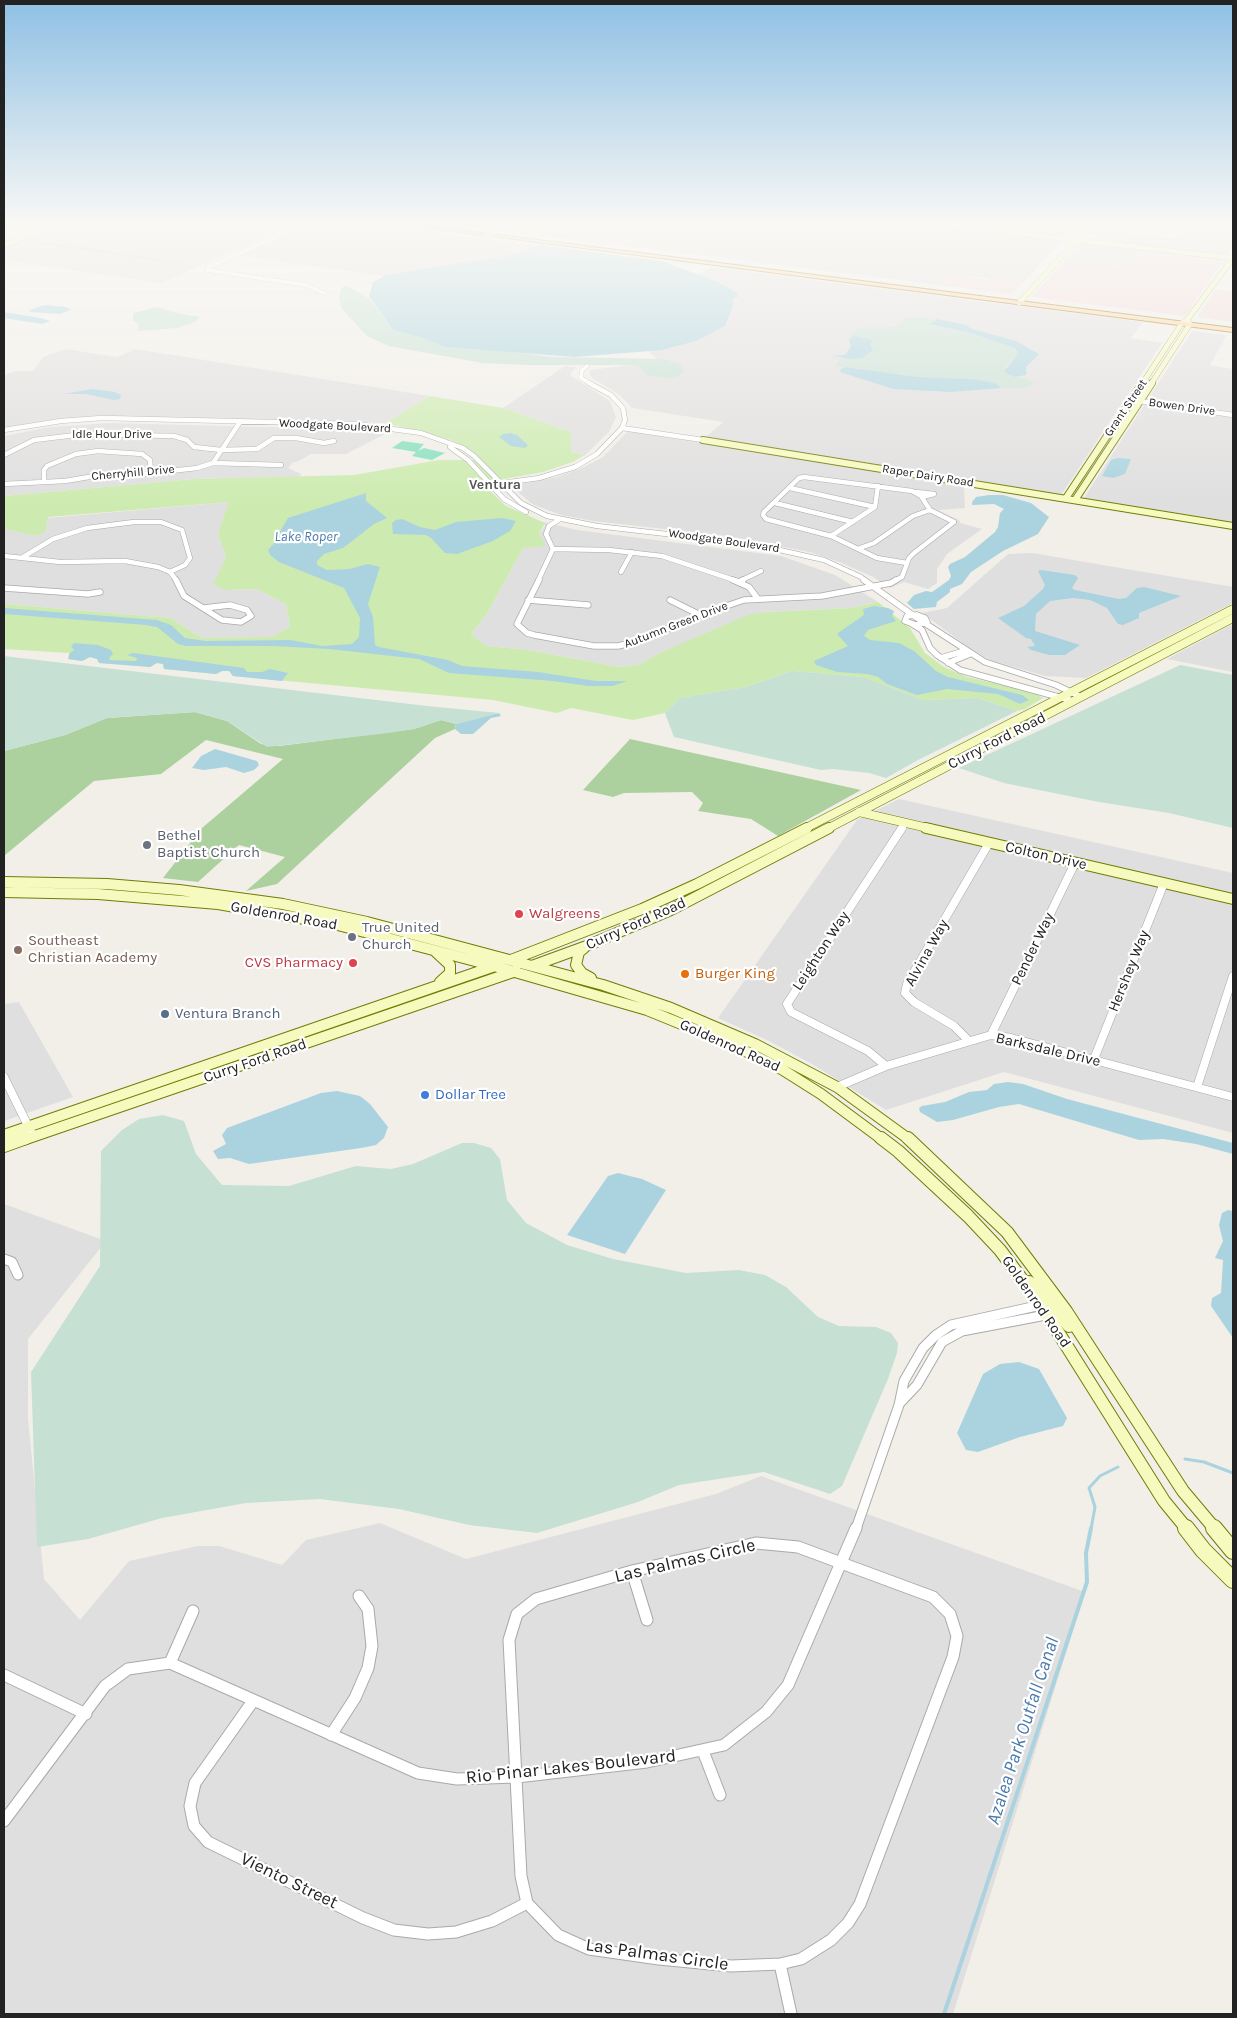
<!DOCTYPE html>
<html>
<head>
<meta charset="utf-8">
<style>
  body { margin:0 }
  #map { position:relative; width:1237px; height:2018px; overflow:hidden; background:#f2efe9; font-family:Karla,sans-serif }
  canvas { display:block }
  .frame { position:absolute; inset:0; border:5px solid #222; pointer-events:none }
</style>
</head>
<body>
<div id="map">
<canvas width="1237" height="2018"></canvas>
<div class="frame"></div>
</div>
<script>
const g = document.querySelector('canvas').getContext('2d');
g.lineJoin = 'round';
function fill(path, color) { g.fillStyle = color; g.fill(path, 'evenodd'); }
const shape = rows => new Path2D(rows.map(r => 'M' + r).join(''));
function trace(path, color, width, dash) { g.strokeStyle = color; g.lineWidth = width; g.lineCap = dash ? 'butt' : 'round'; g.setLineDash(dash || []); g.stroke(path); }
function drawText(font, color, halo, rows, align = 'center') {
  g.font = font + ' Karla,sans-serif'; g.lineWidth = 4.5; g.setLineDash([]); g.textBaseline = 'middle'; g.strokeStyle = halo; g.fillStyle = color; for (const [text, x, y, turn = 0] of rows) {
    g.save(); g.translate(x, y); g.rotate((+turn || 0) * Math.PI / 180); g.textAlign = isNaN(turn) ? turn : align; if (halo) g.strokeText(text, 0, 0); g.fillText(text, 0, 0); g.restore();
  }
}
const residential = shape([
  [59,226,262,226,284,229,161,283,4,260,4,247],
  [301,226,388,226,605,254,427,282,235,255],
  [651,226,939,226,1063,241,1024,281,949,275,938,285,619,245],
  [973,226,1085,226,1064,236],
  [1107,226,1233,226,1233,247,1227,256,1096,241,1102,235,1090,233],
  [1086,243,1142,250,1129,266,1067,259,1080,244],
  [711,267,1143,322,1131,338,1162,343,1061,495,705,438,723,422,632,408,620,395,592,378,589,373,591,370,659,361,621,328],
  [1192,331,1227,335,1210,365,1233,369,1233,522,1084,498],
  [65,349,117,357,135,349,430,396,385,423,98,416,59,419,4,428,4,375,16,371,33,371,43,357],
  [565,366,576,367,571,373,571,376,610,401,616,417,609,432,585,455,571,452,571,432,503,408],
  [110,423,346,429,387,433,346,454,311,454,299,461,292,463,288,468,301,474,300,477,194,479,4,496,4,436,50,427],
  [628,431,964,485,965,508,938,510,959,520,960,523,982,529,947,554,937,569,937,583,928,589,904,582,890,588,873,577,842,563,810,552,726,536,594,521,561,515,532,504,512,487,515,485,557,477,584,467,603,457],
  [230,502,218,533,226,558,225,590,257,589,286,604,290,627,273,637,202,638,170,618,4,604,4,529,36,536,47,518],
  [543,522,577,530,781,556,835,575,878,602,851,608,767,612,664,651,638,665,618,667,529,650,486,646,471,634,487,614,523,548,541,538,539,534,545,526],
  [1032,553,1233,587,1233,603,1086,678,1045,676,990,660,968,647,922,613,947,608,1008,554],
  [1233,624,1233,672,1167,659],
  [899,799,1233,873,1233,1133,1004,1072,886,1110,812,1064,767,1040,718,1018,857,820],
  [19,1002,73,1097,4,1121,4,1004],
  [4,1204,106,1241,28,1339,28,1419,44,1579,80,1620,129,1561,198,1546,219,1546,282,1565,306,1540,380,1523,466,1559,716,1494,761,1476,1085,1592,953,2014,4,2014]
]);
const commercial = shape([
  [513,226,651,226,619,245,504,231],
  [1143,249,1225,258,1185,316,1031,297,1067,259,1129,266],
  [949,275,988,280,991,277,1024,281,1011,294,938,285],
  [1216,289,1233,291,1233,322,1197,317]
]);
const grass = shape([
  [430,396,503,408,571,432,571,452,585,455,573,462,543,472,482,483,506,506,545,523,539,534,546,546,523,548,487,614,471,634,486,646,529,650,618,667,638,665,664,651,748,615,767,612,851,608,878,602,910,628,925,653,944,667,967,677,1034,692,1043,698,1025,709,1017,711,978,698,923,700,864,677,792,671,746,687,680,698,665,713,633,720,571,708,557,713,493,700,233,676,229,671,222,671,216,674,164,669,163,664,157,663,150,667,99,663,97,659,90,657,82,661,68,659,69,653,4,649,4,604,170,618,202,638,272,637,290,627,286,604,257,589,225,590,213,584,226,558,218,533,229,502,48,517,45,532,36,536,4,529,4,496,194,479,354,475,439,460,482,460,469,449,451,440,385,423]
]);
const forest = shape([
  [195,712,227,721,261,744,279,746,414,729,441,720,456,724,455,729,435,738,277,884,246,891,285,857,239,845,198,882,163,878,202,828,283,759,206,740,161,774,94,781,4,856,4,751,65,735,107,718],
  [630,739,861,790,778,836,751,819,698,811,703,803,692,792,624,793,613,797,583,790]
]);
const wetland = shape([
  [345,285,370,299,393,330,423,338,444,347,491,349,552,357,663,359,680,364,684,372,676,377,663,378,646,375,640,367,635,365,525,365,483,363,388,346,367,336,342,309,339,299,341,289],
  [157,307,177,313,200,317,195,322,178,328,137,331,139,325,133,320,133,313],
  [920,317,933,320,929,324,933,326,970,333,1015,348,1018,354,1005,367,1015,377,1026,379,1035,384,1023,388,1002,388,994,383,973,379,917,377,884,374,858,368,835,367,840,358,850,359,870,345,870,339,854,338,849,333,860,328,895,327,906,318],
  [4,656,427,706,499,713,456,724,441,720,414,729,388,733,267,747,227,721,195,712,107,718,65,735,4,751],
  [1180,665,1233,675,1233,828,1169,813,1099,802,1004,783,959,768],
  [792,671,864,677,923,700,978,698,1017,711,918,760,886,778,869,773,833,769,821,770,674,737,665,713,680,698,746,687],
  [163,1115,184,1121,196,1154,222,1185,289,1186,356,1166,391,1169,413,1164,462,1143,474,1143,491,1148,500,1159,507,1200,526,1223,567,1245,613,1259,686,1273,739,1270,765,1275,786,1287,818,1317,839,1326,876,1327,891,1333,898,1343,897,1353,888,1379,842,1486,830,1494,764,1472,679,1485,638,1502,537,1533,469,1525,399,1509,320,1499,246,1503,162,1518,88,1539,37,1547,31,1372,100,1266,101,1151,122,1130,139,1119]
]);
const pitch = shape([
  [402,441,424,444,418,451,424,448,445,453,432,460,412,456,416,452,392,448]
]);
const water = shape([
  [25,240,103,250,190,265,21,241],
  [540,245,662,261,718,282,737,293,738,297,733,298,733,306,725,326,696,341,662,350,575,357,444,347,423,338,393,330,369,296,373,282,386,275,506,256,525,252],
  [45,305,66,307,71,310,60,314,29,312,32,309],
  [4,312,41,318,50,321,42,324,4,318],
  [937,319,966,325,972,329,1016,341,1039,354,1026,367,1026,375,1015,377,1004,372,1018,354,1015,348,970,333,929,324],
  [853,336,869,339,872,341,870,345,873,350,862,358,850,359,832,356,845,355,851,346,849,340],
  [845,367,917,377,973,379,994,383,1002,388,951,392,893,389,840,372,841,369],
  [92,389,115,392,121,395,120,399,114,400,86,394,64,394],
  [510,433,517,435,528,445,525,448,511,446,499,437,503,434],
  [1117,458,1131,459,1125,474,1113,478,1102,476,1111,460],
  [366,493,366,501,387,518,374,524,343,548,324,554,317,561,317,565,327,570,349,569,368,564,380,567,368,604,373,617,375,645,379,647,448,660,462,666,538,672,596,681,627,681,613,686,588,686,553,681,449,673,419,659,329,649,273,646,186,646,178,644,157,627,146,625,4,614,4,608,157,620,171,625,185,638,206,641,291,640,322,646,352,644,359,637,360,618,344,588,279,562,270,555,268,550,278,539,278,535,288,518],
  [989,495,1003,495,1031,503,1049,517,1038,534,1003,551,971,572,962,584,950,589,950,592,937,602,936,607,914,609,907,603,914,595,926,591,932,592,949,580,951,576,948,567,950,564,965,557,995,532,998,527,1000,513,1004,509,994,504,972,505,972,502,976,497],
  [502,518,516,521,510,531,493,541,457,554,445,553,431,538,426,535,393,534,392,523,396,520,402,519,420,527,435,530,456,522],
  [1041,570,1075,575,1078,578,1072,588,1075,590,1119,599,1126,598,1137,588,1144,587,1181,596,1139,613,1139,618,1123,625,1118,624,1107,608,1090,600,1073,598,1050,601,1036,614,1035,631,1080,645,1065,655,1049,655,1031,650,1027,647,1035,646,1031,639,1026,638,998,618,1024,606,1043,589,1045,585,1038,571],
  [874,606,888,608,894,611,892,616,896,621,868,630,864,636,870,640,899,643,914,651,936,671,948,677,1022,695,1029,700,1020,704,998,694,947,689,917,695,887,684,878,677,867,674,837,672,816,665,814,661,848,646,837,634,838,633,864,615,863,609],
  [74,643,98,645,111,650,113,654,109,658,110,660,136,661,137,658,127,655,133,653,244,668,247,672,262,672,270,669,288,673,282,681,233,676,229,671,222,671,216,674,164,669,163,664,157,663,150,667,99,663,97,659,90,657,82,661,68,659,70,653,74,650,71,646],
  [499,713,501,716,491,718,473,734,461,734,455,729,456,724],
  [215,749,257,761,259,765,254,770,244,773,226,767,204,770,192,768,201,756],
  [1008,1082,1023,1084,1067,1099,1233,1143,1233,1154,1196,1144,1163,1139,1139,1140,1019,1104,999,1107,953,1120,937,1122,920,1112,919,1108,922,1106,945,1102,969,1092,987,1090,994,1084],
  [337,1091,360,1096,370,1104,388,1127,384,1138,376,1145,361,1148,249,1164,230,1158,218,1159,213,1151,226,1144,222,1135,227,1128,321,1093],
  [618,1173,642,1179,666,1190,625,1254,567,1235,608,1176],
  [1228,1210,1233,1211,1233,1338,1211,1306,1212,1298,1221,1293,1223,1260,1215,1258,1223,1241,1219,1225,1222,1213],
  [1019,1362,1039,1369,1067,1418,1063,1426,1020,1437,978,1452,966,1450,957,1433,983,1374,1000,1364]
]);
const streamFar1 = shape([
  [1185,1459,1204,1462,1233,1473],
  [1091,1529,1095,1507,1089,1488,1100,1476,1118,1467]
]);
const stream = shape([
  [944,2014,1087,1582,1086,1553,1091,1528]
]);
const streetFar5 = shape([
  [300,226,207,268,207,270,306,285,324,293],
  [1216,226,1233,228],
  [4,231,25,226],
  [1133,232,1172,236,1179,234,1185,226],
  [587,366,582,370,581,378,591,384]
]);
const streetFar4 = shape([
  [1132,400,1233,415],
  [622,428,703,440],
  [4,430,61,421,102,418,356,424,421,433,463,448,474,456,521,503,547,516,597,526,753,544,824,560,861,577,865,581],
  [450,447,468,460,504,499,526,512],
  [4,455,34,440,84,434,174,436,187,440,194,447,221,450,257,449,274,438,296,438,324,443,334,441],
  [213,463,281,465],
  [44,482,44,470,47,466,76,454,98,451,142,454,150,460,151,473],
  [4,484,65,481,101,475,134,475,197,468,213,463,240,422],
  [496,484,539,478,575,467,597,454,622,428,625,420,623,408,611,395,589,383],
  [790,488,875,507],
  [916,492,934,494,922,497],
  [775,503,853,522],
  [831,536,875,507,878,486],
  [860,548,874,543,913,516,930,510],
  [553,549,609,550,662,556,737,581],
  [4,556,60,562,125,561,158,567,170,572,177,581],
  [23,557,53,539,87,528,134,522,161,522,182,530,190,558,185,565,170,572],
  [621,572,632,552],
  [538,581,553,549,546,534,549,526,560,519],
  [740,581,761,571],
  [894,581,902,577,909,558,914,553,954,522,930,510,921,496,912,491,804,477,799,478,764,512,763,515,766,519,831,536,877,558,907,563]
]);
const streetFar3 = shape([
  [176,580,184,596,222,620,241,622,251,616,247,610,230,605,204,608],
  [539,580,517,624,527,633,534,635,594,646,618,646,639,641,700,615,744,600,822,596,891,583,896,580],
  [733,580,749,587,758,599],
  [864,580,917,618],
  [739,582,743,580],
  [4,588,88,594,100,592],
  [528,600,588,605],
  [670,600,700,615],
  [917,615,925,618,927,622,916,625,905,621,907,616,917,615],
  [920,620,985,662,1056,685,1081,697],
  [912,624,922,630,930,648,937,655,960,670,1073,701],
  [941,658,964,651],
  [948,663,970,654],
  [901,829,904,824]
]);
const streetFar2 = shape([
  [991,1035,1075,863],
  [969,1041,954,1026,914,1002,905,993,907,984,989,843],
  [1094,1059,1164,883],
  [886,1066,868,1051,791,1012,787,1004,902,828],
  [4,1077,33,1136],
  [837,1087,886,1066,991,1035,1011,1038,1233,1097],
  [1197,1087,1233,976]
]);
const streetFar1 = shape([
  [4,1259,12,1262,18,1275],
  [900,1403,917,1385,942,1342,962,1331,1046,1315],
  [856,1529,899,1405,904,1381,923,1348,936,1335,951,1325,1041,1305]
]);
const street = shape([
  [756,1543,798,1547,933,1597,950,1614,957,1636,953,1657,860,1904,848,1923,831,1940,801,1959,780,1964,731,1966,659,1959,589,1949,558,1935,527,1903,521,1876,509,1640,517,1614,536,1599,632,1571,756,1543],
  [632,1571,647,1620],
  [170,1663,193,1611],
  [4,1675,86,1714],
  [253,1701,195,1783,190,1806,194,1826,208,1842,363,1918,394,1930,428,1934,456,1932,492,1921,527,1903],
  [331,1735,355,1698,368,1668,372,1646,368,1609,359,1596],
  [703,1751,720,1795],
  [4,1821,105,1686,128,1669,170,1663,418,1773,457,1779,517,1777,647,1762,724,1745,766,1712,788,1685,856,1528],
  [780,1964,791,2014]
]);
const secondaryFar5 = shape([
  [953,226,1233,258],
  [487,235,504,226],
  [4,245,54,226],
  [1019,303,1077,240,1100,226],
  [1142,384,1182,323,1187,320,1233,258],
  [1151,384,1190,324,1187,320]
]);
const secondaryFar4 = shape([
  [703,440,1233,526],
  [1066,498,1142,383],
  [1075,500,1152,383]
]);
const secondaryFar3 = shape([
  [859,812,932,829],
  [804,829,1233,609],
  [827,829,1233,618]
]);
const secondaryFar2 = shape([
  [926,828,1233,899],
  [4,882,107,884,179,890,283,904,367,922,603,985,671,1008,755,1044,837,1087,910,1140],
  [4,892,98,894,218,904,334,924,494,966,647,1010,733,1045,783,1070,821,1094,883,1140],
  [584,948,579,952,576,965,582,973,591,978],
  [436,952,450,965,450,973,440,982],
  [511,960,642,909,697,884,807,828],
  [532,966,584,947,671,910,829,828],
  [4,1135,495,966],
  [23,1140,516,971]
]);
const secondaryFar1 = shape([
  [881,1138,898,1151,968,1216,1000,1250,1041,1305,1164,1501,1187,1529],
  [908,1138,1007,1232,1066,1311,1183,1491,1215,1529],
  [4,1146,26,1138],
  [1029,1282,1057,1304],
  [1041,1305,1062,1317,1069,1326]
]);
const secondary = shape([
  [1186,1528,1203,1550,1233,1580],
  [1214,1528,1233,1551]
]);
const primary = shape([
  [413,226,427,226,1233,328,1233,332,413,226]
]);
const markers = [
  [147,845,5,"#6b7280"],
  [519,914,5,"#e0444e"],
  [352,937,5,"#6b7280"],
  [18,950,5,"#8d6e63"],
  [353,963,5,"#e0444e"],
  [685,974,5,"#e8710a"],
  [165,1014,5,"#5c6f8a"],
  [425,1095,5,"#3f7fe0"]
];
const farStreetnames = [
  ["Bowen Drive",1182,407,8],
  ["Grant Street",1126,408,-56],
  ["Woodgate Boulevard",335,426,3],
  ["Idle Hour Drive",112,435],
  ["Cherryhill Drive",133,473,-5],
  ["Raper Dairy Road",928,476,9],
  ["Woodgate Boulevard",724,541,8],
  ["Autumn Green Drive",676,625,-21]
];
const farNeighbourhoodnames = [
  ["Ventura",495,485]
];
const farWaternames = [
  ["Lake Roper",306,537]
];
const streetNames = [
  ["Curry Ford Road",997,741,-27],
  ["Colton Drive",1046,856,13],
  ["Goldenrod Road",284,916,10],
  ["Curry Ford Road",636,924,-24],
  ["Pender Way",1033,949,-64],
  ["Leighton Way",821,951,-57],
  ["Alvina Way",927,953,-61],
  ["Hershey Way",1129,971,-68],
  ["Goldenrod Road",730,1046,24],
  ["Barksdale Drive",1048,1050,13],
  ["Curry Ford Road",255,1061,-19],
  ["Goldenrod Road",1036,1302,55]
];
const worshipNames = [
  ["Bethel",157,836],
  ["Baptist Church",157,853],
  ["True United",362,928],
  ["Church",362,945]
];
const healthNames = [
  ["Walgreens",529,914],
  ["CVS Pharmacy",343,963,"right"]
];
const educationNames = [
  ["Southeast",28,941],
  ["Christian Academy",28,958]
];
const foodNames = [
  ["Burger King",695,974]
];
const serviceNames = [
  ["Ventura Branch",175,1014]
];
const shopNames = [
  ["Dollar Tree",435,1095]
];
const nearStreetnames = [
  ["Las Palmas Circle",685,1561,-13],
  ["Rio Pinar Lakes Boulevard",571,1767,-6],
  ["Viento Street",289,1881,26],
  ["Las Palmas Circle",657,1955,8]
];
const nearWaternames = [
  ["Azalea Park Outfall Canal",1023,1731,-72]
];
fill(residential, '#e0dfdf');
fill(commercial, '#f2dad9');
fill(grass, '#cdebb0');
fill(forest, '#add19e');
fill(wetland, '#c6e0d4');
fill(pitch, '#88e0be');
fill(water, '#aad3df');
trace(streamFar1, '#aad3df', 3);
trace(stream, '#aad3df', 4);
trace(streetFar5, '#a9a9a9', 4.5);
trace(streetFar4, '#a9a9a9', 5.5);
trace(streetFar3, '#a9a9a9', 7);
trace(streetFar2, '#a9a9a9', 9);
trace(streetFar1, '#a9a9a9', 11);
trace(street, '#a9a9a9', 13);
trace(secondaryFar5, '#707d05', 5.5);
trace(secondaryFar4, '#707d05', 8);
trace(secondaryFar3, '#707d05', 9);
trace(secondaryFar2, '#707d05', 12);
trace(secondaryFar1, '#707d05', 14);
trace(secondary, '#707d05', 18);
trace(primary, '#a06b00', 2);
trace(streetFar5, '#fff', 4);
trace(streetFar4, '#fff', 4.5);
trace(streetFar3, '#fff', 5.5);
trace(streetFar2, '#fff', 8);
trace(streetFar1, '#fff', 9);
trace(street, '#fff', 11);
trace(secondaryFar5, '#f7fabf', 5);
trace(secondaryFar4, '#f7fabf', 6);
trace(secondaryFar3, '#f7fabf', 8);
trace(secondaryFar2, '#f7fabf', 10);
trace(secondaryFar1, '#f7fabf', 12);
trace(secondary, '#f7fabf', 16);
fill(primary, '#fcd6a4');
const sky = g.createLinearGradient(0, 0, 0, 509);
sky.addColorStop(0, '#8fc0e4');
sky.addColorStop(0.44, '#f9f8f5');
sky.addColorStop(1, '#f9f8f500');
g.fillStyle = sky;
g.fillRect(0, 0, 1237, 509);
for (const [x, y, r, color] of markers) { const dot = new Path2D(); dot.arc(x, y, r, 0, 2 * Math.PI); g.fillStyle = color; g.fill(dot); trace(dot, '#fff', 2); }
drawText('12px', '#222', '#fff', farStreetnames);
drawText('bold 14px', '#555', '#fff', farNeighbourhoodnames);
drawText('italic 14px', '#4a7aab', '#fff', farWaternames);
drawText('15px', '#222', '#fff', streetNames);
drawText('15px', '#5b616d', '#fff', worshipNames, 'left');
drawText('15px', '#be3a42', '#fff', healthNames, 'left');
drawText('15px', '#785e54', '#fff', educationNames, 'left');
drawText('15px', '#c56008', '#fff', foodNames, 'left');
drawText('15px', '#4e5e75', '#fff', serviceNames, 'left');
drawText('15px', '#366cbe', '#fff', shopNames, 'left');
drawText('18px', '#222', '#fff', nearStreetnames);
drawText('italic 19px', '#4a7aab', '#fff', nearWaternames);
</script>
</body>
</html>
